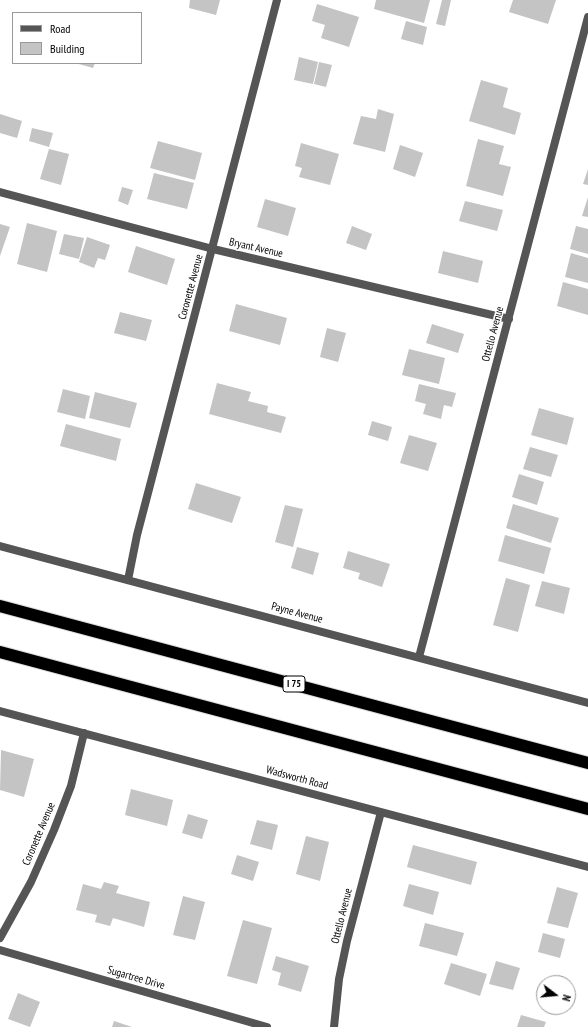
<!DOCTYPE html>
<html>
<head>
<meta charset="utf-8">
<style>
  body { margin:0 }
  #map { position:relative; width:588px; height:1027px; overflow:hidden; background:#fff; font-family:"PT Sans Narrow",sans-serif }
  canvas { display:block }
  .legend { position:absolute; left:12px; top:12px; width:130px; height:52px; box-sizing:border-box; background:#fff; border:1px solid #999; margin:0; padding:5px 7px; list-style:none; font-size:12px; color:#000 }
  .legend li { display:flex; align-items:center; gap:8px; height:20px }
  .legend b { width:20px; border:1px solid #999 }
  .north { position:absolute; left:536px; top:975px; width:40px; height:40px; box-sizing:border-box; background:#fff; border:1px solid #999; border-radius:50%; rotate:106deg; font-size:11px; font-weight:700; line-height:16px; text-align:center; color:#000 }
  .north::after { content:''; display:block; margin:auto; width:14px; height:18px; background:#000; clip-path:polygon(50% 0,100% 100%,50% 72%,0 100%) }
</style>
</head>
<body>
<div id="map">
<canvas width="588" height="1027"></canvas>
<ul class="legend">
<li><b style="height:5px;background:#555"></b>Road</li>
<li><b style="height:11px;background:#c4c4c4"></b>Building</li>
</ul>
<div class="north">N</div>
</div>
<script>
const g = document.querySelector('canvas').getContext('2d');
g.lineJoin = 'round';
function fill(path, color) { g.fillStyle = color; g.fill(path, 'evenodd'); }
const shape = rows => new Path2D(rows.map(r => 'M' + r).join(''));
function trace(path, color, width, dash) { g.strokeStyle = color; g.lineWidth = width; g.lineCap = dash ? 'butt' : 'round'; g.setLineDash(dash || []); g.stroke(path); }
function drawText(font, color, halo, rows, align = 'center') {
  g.font = font + ' "PT Sans Narrow",sans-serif'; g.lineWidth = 3; g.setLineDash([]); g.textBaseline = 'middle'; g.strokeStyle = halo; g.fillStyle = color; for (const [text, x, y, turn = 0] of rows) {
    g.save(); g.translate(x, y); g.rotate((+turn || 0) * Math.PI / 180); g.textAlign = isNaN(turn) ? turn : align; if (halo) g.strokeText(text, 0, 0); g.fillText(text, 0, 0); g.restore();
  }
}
const building = shape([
  [190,0,220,0,216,15,189,8],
  [376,0,430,0,424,23,374,9],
  [442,0,451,0,445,26,436,24],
  [513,0,556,0,548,24,509,12],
  [317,4,359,17,349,47,321,38,325,25,312,21],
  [406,21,427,27,423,45,401,39],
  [299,57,318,62,313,84,294,80],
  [319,62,332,65,326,87,314,84],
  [75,63,95,63,93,68],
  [481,80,508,88,503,107,521,113,515,135,469,121],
  [378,109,394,114,385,152,353,144,361,116,376,119],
  [0,114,22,121,17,138,0,133],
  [32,128,53,133,49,147,29,141],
  [478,139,504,146,499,164,511,167,503,196,466,186],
  [158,141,202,153,195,180,150,168],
  [301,143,339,154,330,185,299,177,302,168,295,166],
  [400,145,423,153,415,177,393,169],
  [49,149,69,154,61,185,40,179],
  [588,169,588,185,583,184],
  [154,173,194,183,187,209,147,199],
  [122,187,133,190,128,205,118,201],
  [588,197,588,217,582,216],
  [265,199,296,208,288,236,257,227],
  [465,201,503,210,497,231,459,221],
  [27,223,57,231,47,272,17,264],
  [0,224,10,227,0,256],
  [352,226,372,234,366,250,346,243],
  [576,226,588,229,588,254,570,249],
  [64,234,84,238,79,259,59,254],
  [87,237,110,245,105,260,98,258,94,268,79,262],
  [136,246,175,259,167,285,128,272],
  [443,251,483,261,478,283,438,273],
  [571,253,588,258,588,283,565,277],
  [563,282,588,289,588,315,557,306],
  [236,304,287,318,280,345,229,331],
  [120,312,152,320,146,341,114,333],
  [432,324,464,334,458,353,426,343],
  [327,328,346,333,338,362,320,357],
  [409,349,445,358,439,384,402,375],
  [217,383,251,392,248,401,268,406,267,412,286,417,281,433,209,414],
  [419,384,456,393,452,407,444,405,441,419,423,414,426,404,415,401],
  [63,389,90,396,85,419,57,412],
  [95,392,137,403,130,428,89,418],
  [539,408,574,418,567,445,531,435],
  [372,421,392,427,388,441,368,435],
  [66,424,121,439,116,461,60,446],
  [409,435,437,443,428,471,400,463],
  [530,447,558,455,551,477,523,469],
  [519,474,544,482,537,505,512,497],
  [196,483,241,497,232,523,188,509],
  [513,504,559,518,551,543,506,528],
  [285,505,303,509,293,547,275,542],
  [505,535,551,548,544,574,498,561],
  [297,547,319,553,313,575,291,568],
  [348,551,390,564,382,587,358,579,360,573,343,568],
  [506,578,530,585,518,632,493,625],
  [542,581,570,588,564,614,535,606],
  [1,750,34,759,24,797,0,790],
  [131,789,173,800,167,826,125,815],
  [188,814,208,820,202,839,182,833],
  [257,820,278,825,272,850,250,844],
  [306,836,329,842,320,881,296,874],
  [413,845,477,862,471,885,407,867],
  [237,855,259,862,253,881,231,874],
  [104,882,119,886,116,893,150,902,144,927,113,918,110,926,95,922,97,915,76,910,83,884,101,889],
  [409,884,439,892,433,915,403,906],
  [557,887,578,893,568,928,547,923],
  [183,896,205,902,195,940,173,935],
  [243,920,272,928,257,984,227,976],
  [425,923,464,933,457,956,419,946],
  [543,933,565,939,560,958,538,952],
  [276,956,309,966,301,992,278,985,281,973,272,970],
  [496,961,520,968,513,990,489,984],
  [451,963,487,974,480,996,444,984],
  [18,993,40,1002,30,1027,8,1019],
  [521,1015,546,1022,544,1027,517,1027],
  [114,1021,132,1027,112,1027]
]);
const street = shape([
  [0,192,213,249,509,319],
  [0,546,588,703],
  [128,580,137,535,277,0],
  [419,657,588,17],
  [0,711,588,867],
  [0,938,31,882,54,830,71,786,84,733],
  [0,950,267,1027],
  [334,1027,339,979,347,941,381,812]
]);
const highway = shape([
  [0,606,588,763],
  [0,652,588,809]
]);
const shields = [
  [294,684,22]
];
const shieldNames = [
  ["I 75",294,684]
];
const streetNames = [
  ["Bryant Avenue",256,248,13],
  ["Coronette Avenue",191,287,-75],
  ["Ottello Avenue",493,334,-75],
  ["Payne Avenue",297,613,15],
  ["Wadsworth Road",297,778,15],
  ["Coronette Avenue",39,834,-67],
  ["Ottello Avenue",342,916,-76],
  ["Sugartree Drive",136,978,16]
];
fill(building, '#c4c4c4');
trace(highway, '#dbdbdb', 14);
trace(street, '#555', 8);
trace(highway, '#000', 12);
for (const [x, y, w] of shields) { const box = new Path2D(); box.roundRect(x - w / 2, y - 8, w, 16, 3); g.fillStyle = '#fff'; g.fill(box); trace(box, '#000', 1); }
drawText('bold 10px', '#000', null, shieldNames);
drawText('11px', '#000', '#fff', streetNames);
</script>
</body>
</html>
